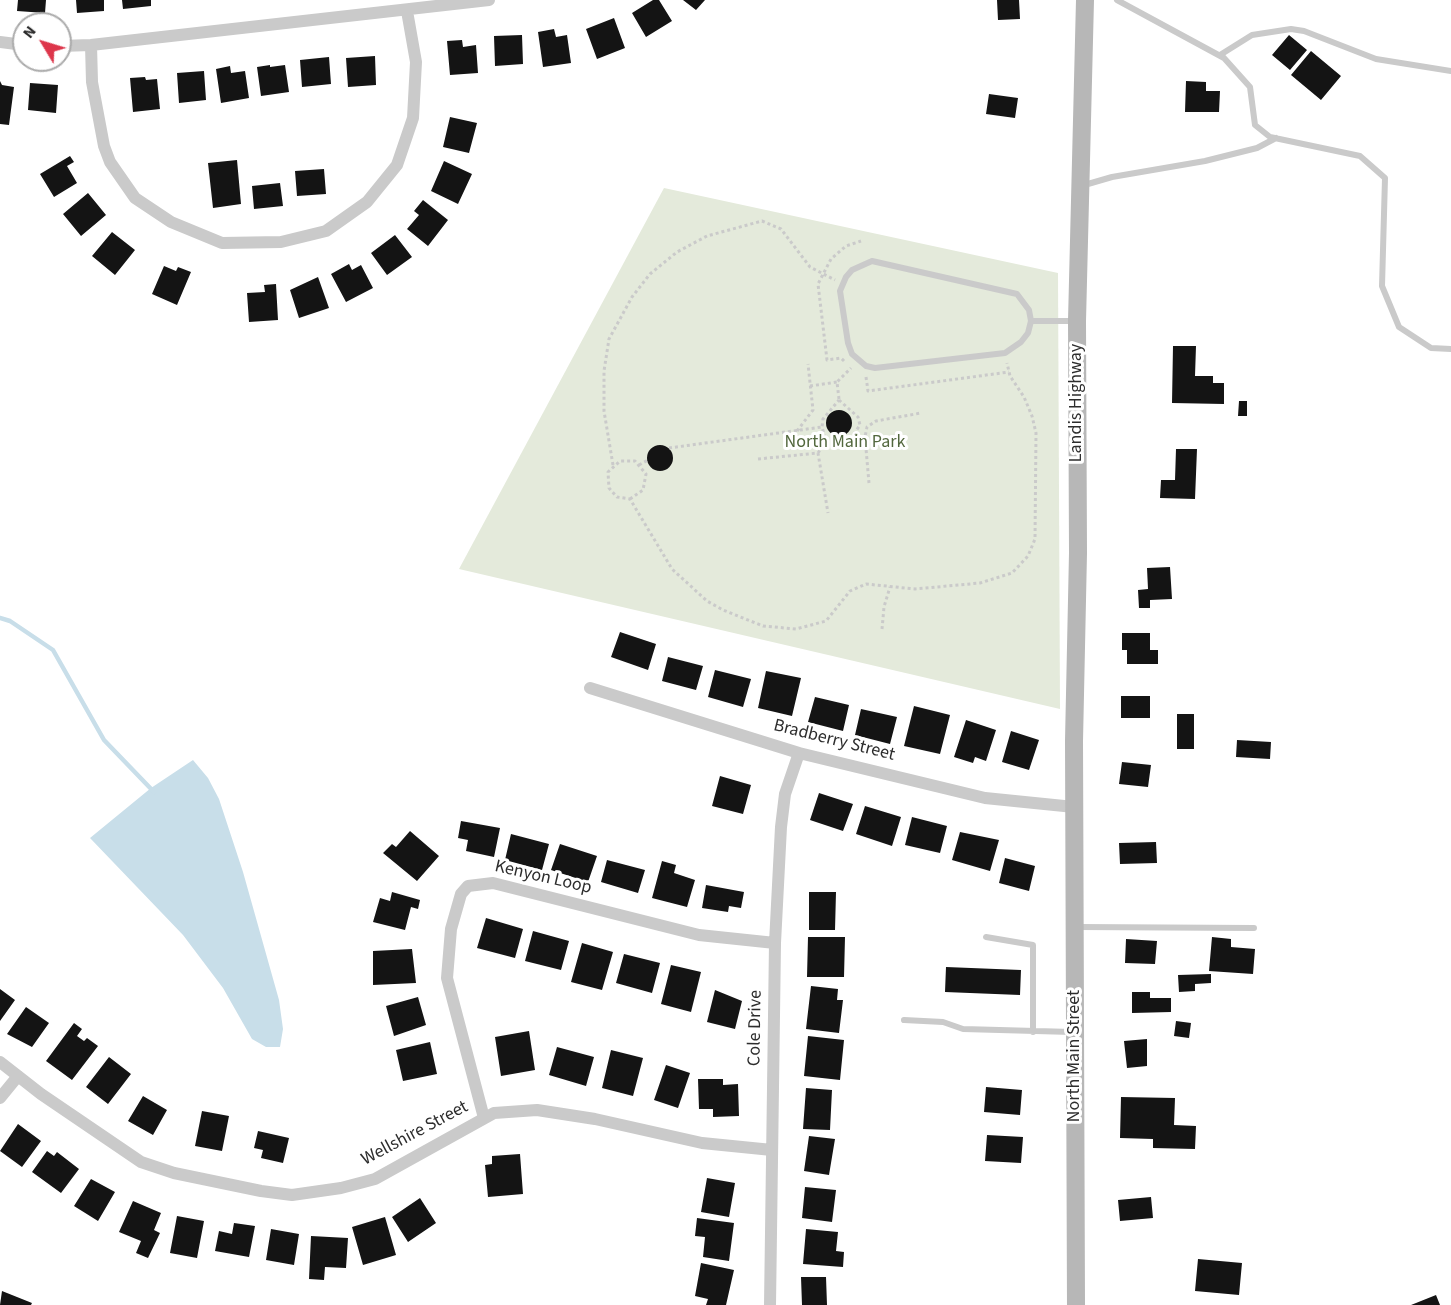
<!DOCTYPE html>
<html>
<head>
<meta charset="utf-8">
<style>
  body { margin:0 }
  #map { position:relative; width:1451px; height:1305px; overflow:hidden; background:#fff; font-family:"Source Sans 3",sans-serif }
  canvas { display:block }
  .north { position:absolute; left:12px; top:12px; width:60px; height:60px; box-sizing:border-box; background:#fff; border:2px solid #ababab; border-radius:50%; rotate:308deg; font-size:16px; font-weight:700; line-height:24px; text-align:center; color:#2d2d2d }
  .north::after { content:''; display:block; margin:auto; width:21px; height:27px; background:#dd364b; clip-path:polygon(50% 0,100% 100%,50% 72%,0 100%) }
</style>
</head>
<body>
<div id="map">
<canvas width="1451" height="1305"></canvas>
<div class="north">N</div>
</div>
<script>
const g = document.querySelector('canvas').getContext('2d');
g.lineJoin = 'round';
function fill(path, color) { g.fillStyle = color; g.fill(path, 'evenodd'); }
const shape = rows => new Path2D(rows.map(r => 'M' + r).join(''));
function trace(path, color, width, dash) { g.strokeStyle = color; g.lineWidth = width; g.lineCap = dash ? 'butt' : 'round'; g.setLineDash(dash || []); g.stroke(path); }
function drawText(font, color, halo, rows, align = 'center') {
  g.font = font + ' "Source Sans 3",sans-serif'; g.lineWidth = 6; g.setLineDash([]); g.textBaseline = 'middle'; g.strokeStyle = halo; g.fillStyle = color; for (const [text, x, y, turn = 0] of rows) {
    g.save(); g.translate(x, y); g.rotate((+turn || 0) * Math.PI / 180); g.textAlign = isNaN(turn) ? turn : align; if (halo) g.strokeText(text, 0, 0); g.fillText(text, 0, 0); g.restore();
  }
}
const green = shape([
  [664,188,1058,273,1060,709,459,569]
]);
const water = shape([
  [193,760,208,778,219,799,243,872,279,1000,283,1029,280,1047,266,1047,252,1039,223,988,183,935,90,838,151,788]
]);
const stream = shape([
  [0,618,10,621,53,650,104,740,154,792]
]);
const building = shape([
  [18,0,46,0,45,13,17,11],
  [76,0,104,0,104,11,77,13],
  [122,0,151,0,151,6,123,9],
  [653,0,659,0,672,21,646,37,632,13],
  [683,0,705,0,696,10],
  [997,0,1019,0,1020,19,998,20],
  [614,18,625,48,597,59,586,29],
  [554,29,556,37,567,35,571,63,543,67,538,32],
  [522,35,523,64,495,66,494,36],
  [1289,35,1307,50,1290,70,1272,55],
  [462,40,463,47,476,45,478,73,450,75,447,41],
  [1311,51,1341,76,1321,100,1291,75],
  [375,56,376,85,348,87,346,58],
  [329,57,331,84,302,87,300,60],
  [270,65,270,67,285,65,289,92,261,96,257,67],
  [230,66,231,73,245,71,249,98,221,103,216,69],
  [204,71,206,100,179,103,177,73],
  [145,77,146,80,157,79,160,109,133,112,130,78],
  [0,81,2,85,14,87,9,125,0,124],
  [1186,81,1206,82,1206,91,1220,91,1219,112,1185,112],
  [30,83,58,85,56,113,28,110],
  [989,94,1018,98,1015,118,986,114],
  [450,117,477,123,469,153,443,147],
  [70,156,74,162,67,166,77,183,54,197,40,174],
  [237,160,241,204,213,208,208,163],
  [444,161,472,174,458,204,431,191],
  [324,169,326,194,297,196,295,171],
  [280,183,283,206,254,209,252,186],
  [88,193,106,215,81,236,63,214],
  [423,200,448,220,428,246,407,229,419,215,414,211],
  [112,232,135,250,115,275,92,256],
  [395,235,412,257,387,275,371,253],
  [349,264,352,270,361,265,373,288,346,302,331,274],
  [164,266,176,271,178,267,191,272,177,305,152,294],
  [318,277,329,308,299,318,290,290],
  [276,284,278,320,249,322,247,293,265,292,264,285],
  [1173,346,1196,346,1195,376,1213,376,1213,383,1224,383,1224,404,1172,403],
  [1239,401,1247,401,1247,416,1238,416],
  '826 423a13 13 0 1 1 26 0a13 13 0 1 1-26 0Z',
  '647 458a13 13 0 1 1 26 0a13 13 0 1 1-26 0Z',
  [1176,449,1197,449,1195,499,1160,498,1161,480,1175,480],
  [1170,567,1172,599,1150,600,1150,608,1139,608,1138,590,1148,589,1147,568],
  [620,632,656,644,648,670,611,657],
  [1122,633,1150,633,1150,650,1158,650,1158,664,1127,664,1127,650,1122,650],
  [668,657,703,666,696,690,662,681],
  [715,670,751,679,743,707,708,697],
  [766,671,801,678,792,716,758,708],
  [1121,696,1150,696,1150,718,1121,718],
  [815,697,849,705,843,731,808,722],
  [914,706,950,715,940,754,904,746],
  [861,709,897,717,890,744,855,735],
  [1177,714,1194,714,1194,749,1177,749],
  [966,720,996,730,986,761,975,757,973,763,954,757],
  [1011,731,1039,740,1029,770,1002,762],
  [1237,740,1271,742,1270,759,1236,757],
  [1122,762,1151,765,1148,787,1119,784],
  [720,776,751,785,743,814,712,806],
  [819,793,853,804,843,831,810,820],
  [865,806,901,817,892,846,856,834],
  [912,817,947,826,940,853,905,845],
  [461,821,500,828,494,857,466,851,468,840,458,838],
  [410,831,439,856,417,881,383,853,392,844,396,847],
  [960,832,999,840,990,871,952,860],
  [511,834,549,844,542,870,505,860],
  [1156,842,1157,863,1120,864,1119,843],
  [560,844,597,856,588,882,551,870],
  [1005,858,1035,866,1029,891,999,883],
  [607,860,645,870,638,893,601,882],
  [662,861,676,865,674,873,695,880,687,907,652,898],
  [706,885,744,892,741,908,729,906,728,912,702,908],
  [392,892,420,900,418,909,411,907,405,930,373,922,380,898,390,901],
  [809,892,836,892,835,930,809,930],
  [486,918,523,929,515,958,477,948],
  [533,931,569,941,561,970,525,961],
  [808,937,845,937,844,977,807,977],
  [1212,937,1231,939,1231,947,1255,949,1253,974,1209,971],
  [1126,939,1157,941,1155,964,1125,963],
  [582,943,613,952,602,990,571,982],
  [412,949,416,983,373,985,373,951],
  [624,954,660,963,652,993,616,983],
  [671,965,701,972,691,1012,661,1004],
  [946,967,1021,970,1020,995,945,992],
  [1211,974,1211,983,1195,984,1195,991,1179,992,1178,975],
  [811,986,838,989,837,1000,843,1000,839,1033,806,1029],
  [0,989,15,1000,0,1021],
  [715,990,742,1001,735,1029,707,1022],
  [1132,992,1150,992,1150,998,1171,998,1171,1012,1132,1013],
  [418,997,426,1025,394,1036,386,1006],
  [26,1007,49,1023,32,1047,7,1034],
  [1176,1021,1191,1023,1189,1038,1174,1036],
  [74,1023,82,1029,77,1036,84,1041,87,1038,98,1046,72,1080,46,1061],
  [529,1031,535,1070,501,1076,495,1037],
  [808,1036,844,1040,840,1080,804,1076],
  [1147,1039,1147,1066,1127,1068,1124,1041],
  [430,1042,437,1074,403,1081,396,1050],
  [557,1047,594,1057,586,1086,549,1075],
  [611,1050,643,1058,633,1096,602,1088],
  [109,1057,131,1074,108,1104,86,1087],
  [666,1065,690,1073,678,1108,654,1100],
  [698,1079,723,1079,723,1085,738,1084,739,1116,713,1117,713,1109,699,1109],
  [986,1087,1022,1090,1020,1115,984,1112],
  [806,1088,832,1090,830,1130,803,1129],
  [143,1096,167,1110,153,1135,128,1121],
  [1121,1097,1175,1098,1174,1125,1196,1126,1195,1149,1153,1148,1153,1139,1120,1138],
  [202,1111,229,1116,222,1151,195,1146],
  [18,1124,41,1141,22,1167,0,1151],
  [258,1131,289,1138,283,1163,261,1158,263,1150,254,1148],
  [987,1135,1023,1137,1021,1163,985,1161],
  [809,1136,835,1139,829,1175,804,1171],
  [47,1151,54,1156,57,1152,79,1169,61,1193,32,1172],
  [520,1154,523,1194,488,1197,485,1165,492,1164,492,1156],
  [707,1178,735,1183,729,1217,701,1212],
  [91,1179,115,1192,98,1221,74,1206],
  [805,1187,836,1190,832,1222,802,1218],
  [1151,1197,1153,1218,1120,1221,1118,1200],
  [420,1198,436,1223,408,1242,392,1217],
  [133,1201,161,1213,154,1230,160,1233,148,1258,136,1253,141,1241,119,1232],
  [177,1216,204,1221,197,1258,170,1253],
  [385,1217,396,1255,363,1265,352,1227],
  [697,1218,734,1223,729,1261,703,1257,705,1237,695,1236],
  [234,1223,255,1226,249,1257,215,1251,219,1231,232,1234],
  [271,1229,299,1234,294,1265,266,1260],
  [806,1229,838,1232,836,1251,844,1252,843,1267,803,1264],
  [311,1236,348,1238,346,1268,325,1267,324,1280,309,1279],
  [1198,1259,1242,1263,1239,1295,1195,1291],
  [701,1263,734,1270,726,1305,706,1305,708,1299,695,1296],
  [801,1277,826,1277,827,1305,802,1305],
  [2,1291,32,1303,31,1305,0,1305],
  [1436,1295,1440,1305,1411,1305]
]);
const path = shape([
  [844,361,841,358,827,360,818,284,831,259,846,246,861,241],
  [866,377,868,391,1009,372],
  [810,386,837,382],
  [839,399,837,382,851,368],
  [839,400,858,417,860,425,851,438,826,441,822,427,823,419,839,400],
  [797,431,813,410,808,364],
  [669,448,822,427],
  [818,453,826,441],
  [758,459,818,453,828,513],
  [613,465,604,411,604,371,609,339,632,297,650,274,677,252,707,236,762,221,781,229,810,267,835,280],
  [639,465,648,460],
  [869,483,865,437,867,427,876,421,921,413],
  [630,499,643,490,646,474,635,461,620,461,608,472,609,488,617,497,630,499,672,569,707,601,723,610,763,626,796,629,826,621,850,591,866,584,915,589,980,583,1012,573,1028,556,1035,539,1036,433,1032,416,1024,397,1010,376,1007,363],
  [882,629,884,607,890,587]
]);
const lane = shape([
  [1117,0,1224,58,1250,87,1255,125,1270,137,1360,156,1385,178,1382,286,1399,327,1431,348,1451,349],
  [1220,55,1252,35,1291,29,1304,31,1376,59,1451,71],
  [1081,186,1112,177,1205,161,1257,148,1276,138],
  [872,261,1017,294,1029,310,1031,321,1028,333,1021,342,1005,353,875,368,866,366,852,354,848,343,840,291,846,277,852,270,872,261],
  [1031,321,1076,321],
  [1078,927,1254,928],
  [986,937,1033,945,1033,1032],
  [904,1020,943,1022,963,1029,1072,1032]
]);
const street = shape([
  [0,42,24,45],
  [91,45,92,82,104,146,110,162,135,198,171,222,222,243,281,242,326,231,367,202,397,165,413,118,416,62,407,11],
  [60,46,91,45,489,0],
  [590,688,799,753,985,798,1074,807],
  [0,1062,41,1094,141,1162,174,1173,261,1191,292,1195,341,1188,375,1179,494,1113,537,1110,595,1119,702,1143,772,1150],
  [0,1098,18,1076],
  [484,1118,447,978,451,929,461,894,468,886,493,883,699,935,775,943],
  [770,1305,775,943,781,827,785,794,799,753]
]);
const secondary = shape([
  [1076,1305,1074,741,1078,553,1077,321,1085,0]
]);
const streetNames = [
  ["Landis Highway",1077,403,-90],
  ["Bradberry Street",834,741,14],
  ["Kenyon Loop",543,878,13],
  ["Cole Drive",756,1028,-89],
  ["North Main Street",1075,1056,-90],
  ["Wellshire Street",415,1134,-28]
];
const parkNames = [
  ["North Main Park",845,443]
];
fill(green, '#e4eadb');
fill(water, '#c8dee9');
trace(stream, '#c8dee9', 4.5);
fill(building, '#141414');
trace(path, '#cacaca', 3, [3, 3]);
trace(lane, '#cacaca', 6);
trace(street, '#cacaca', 12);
trace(secondary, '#b7b7b7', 18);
drawText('18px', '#2d2d2d', '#fff', streetNames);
drawText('18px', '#52673d', '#fff', parkNames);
</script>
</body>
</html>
